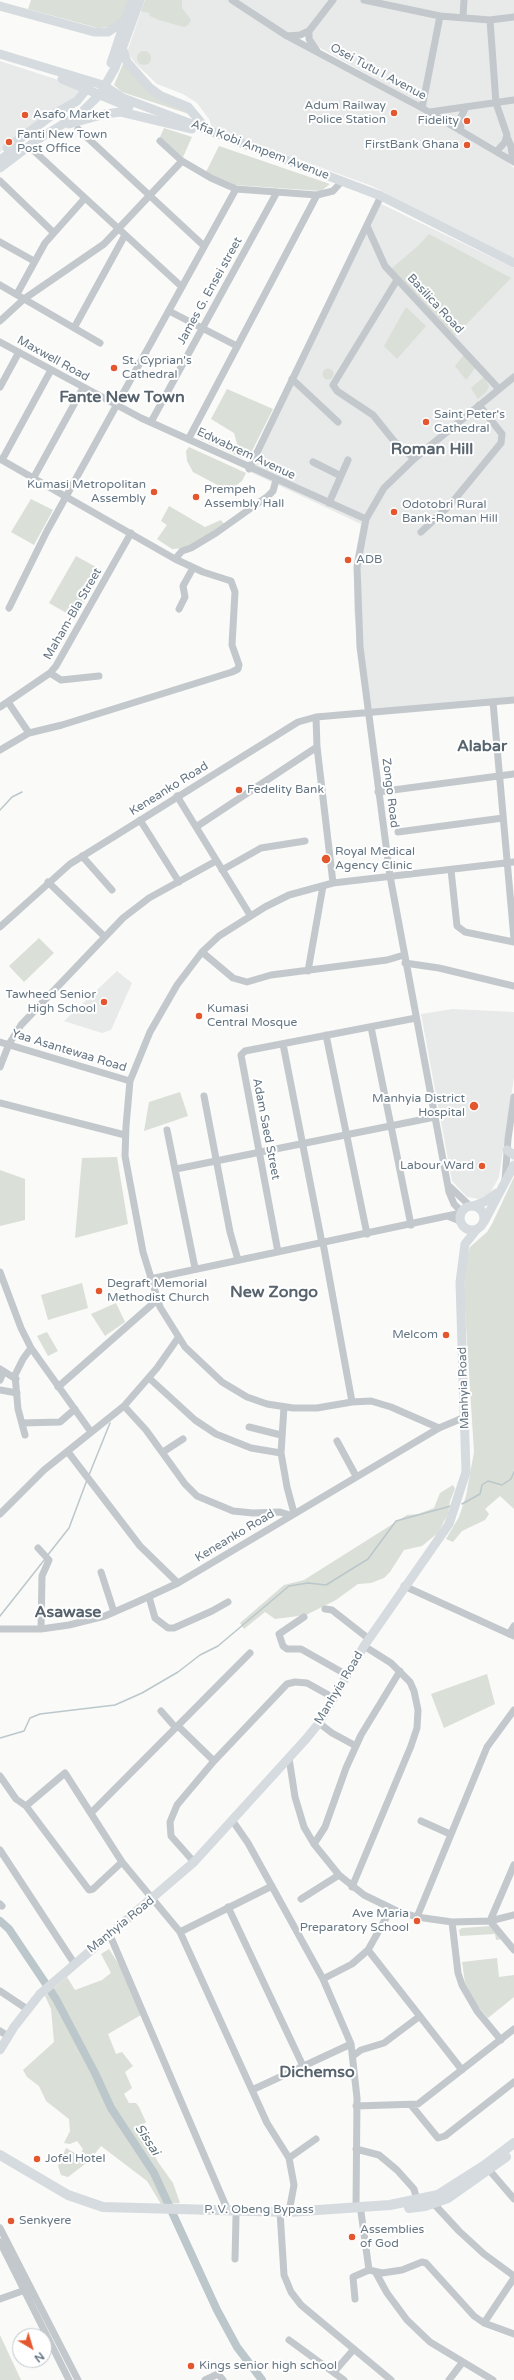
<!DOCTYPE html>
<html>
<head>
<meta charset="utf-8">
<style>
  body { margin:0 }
  #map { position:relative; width:514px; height:2380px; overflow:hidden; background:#fafaf8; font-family:"Varela Round",sans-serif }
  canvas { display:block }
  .north { position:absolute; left:12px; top:2328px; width:40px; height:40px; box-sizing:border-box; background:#fff; border:1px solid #c1c8cd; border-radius:50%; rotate:142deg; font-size:11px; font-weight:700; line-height:16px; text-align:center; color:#657683 }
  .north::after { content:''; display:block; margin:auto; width:14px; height:18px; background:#e4572e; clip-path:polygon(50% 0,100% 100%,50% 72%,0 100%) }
</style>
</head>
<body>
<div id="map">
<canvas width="514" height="2380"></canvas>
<div class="north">N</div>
</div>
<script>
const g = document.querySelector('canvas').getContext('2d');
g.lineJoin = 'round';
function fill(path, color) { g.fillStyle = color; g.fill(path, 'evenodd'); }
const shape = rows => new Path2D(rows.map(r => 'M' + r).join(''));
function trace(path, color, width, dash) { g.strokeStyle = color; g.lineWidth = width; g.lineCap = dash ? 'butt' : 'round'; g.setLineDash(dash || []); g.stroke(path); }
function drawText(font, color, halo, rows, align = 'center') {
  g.font = font + ' "Varela Round",sans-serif'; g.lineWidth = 4; g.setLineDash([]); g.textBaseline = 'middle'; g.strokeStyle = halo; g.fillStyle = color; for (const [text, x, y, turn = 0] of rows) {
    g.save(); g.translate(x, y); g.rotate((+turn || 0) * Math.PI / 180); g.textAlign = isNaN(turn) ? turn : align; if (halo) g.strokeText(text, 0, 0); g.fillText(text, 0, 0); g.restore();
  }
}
const built = shape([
  [145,0,514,0,514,160,503,151,315,45,311,34,290,40,409,105,504,159,514,168,514,260,372,186,212,128,209,119,197,103,183,94,157,84,135,63,127,52],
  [0,61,80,87,79,97,21,134,0,152],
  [377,202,514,268,514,702,366,714,354,610,354,561,361,524,246,470],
  [117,971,132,983,111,1030,102,1033,64,1021],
  [453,1009,514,1012,514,1077,499,1177,488,1197,479,1199,467,1197,452,1181,421,1014]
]);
const green = shape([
  [31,0,128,0,123,16,118,22,108,27,98,28,28,9],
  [145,0,182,0,182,8,191,20,188,25,184,27,159,20,150,16,149,13,141,11],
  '137 58a7 7 0 1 1 14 0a7 7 0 1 1-14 0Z',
  [123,64,180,105,192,115,122,92,114,85],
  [164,128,192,137,183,157,160,137],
  [219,146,330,184,321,191,235,185,206,172],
  [429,234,511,278,455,336,391,269,418,246],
  [406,307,426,326,397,359,384,346],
  [464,355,475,368,466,380,455,366],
  '322.5 374a5.5 5.5 0 1 1 11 0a5.5 5.5 0 1 1-11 0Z',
  [484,377,489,386,487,391,478,399,471,388],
  [227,389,273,409,251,453,242,458,201,439,195,431,198,426,202,432,230,447,238,447,234,433,211,419],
  [189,447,246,473,242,481,234,487,223,488,193,472,187,461,186,451],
  [31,499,53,510,34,545,11,532],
  [169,506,205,527,221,520,224,524,188,548,172,549,157,539,167,525,161,521],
  [76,556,103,571,75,618,49,603],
  [39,938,54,953,24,982,9,966],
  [180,1092,188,1116,144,1131,149,1102],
  [117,1157,128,1224,75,1238,82,1158],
  [0,1170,25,1179,25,1220,0,1226],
  [514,1177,514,1509,500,1496,485,1509,489,1514,485,1520,462,1531,453,1542,446,1539,459,1517,466,1496,474,1452,464,1293,465,1263,470,1247,487,1232,492,1224],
  [82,1283,88,1308,48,1320,41,1295],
  [116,1303,125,1322,105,1336,91,1314],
  [47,1332,58,1351,48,1356,37,1336],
  [453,1485,455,1489,450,1501,448,1514,438,1533,422,1546,404,1550,390,1572,384,1578,371,1583,358,1584,336,1600,306,1615,275,1619,265,1612,244,1629,240,1623,284,1585,304,1580,407,1515,418,1514,434,1508,440,1493],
  [487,1674,495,1704,444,1728,431,1694],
  [491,1926,503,1939,496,1940,495,1934,460,1936,459,1930,462,1928],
  [109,1949,123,1971,141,2015,108,2034,116,2054,122,2052,133,2066,125,2072,132,2088,124,2094,129,2103,136,2103,139,2107,146,2122,140,2127,158,2162,173,2183,180,2203,161,2204,147,2181,101,2146,89,2161,68,2177,61,2175,58,2166,66,2148,80,2156,83,2149,77,2141,70,2144,64,2143,70,2131,69,2119,46,2101,39,2086,27,2077,23,2070,54,2042,51,2009,45,1996,67,1977,75,1990,102,1980,111,1973,101,1954],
  [497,1958,499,1977,514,1975,514,1997,488,2018,475,2003,465,1983,462,1962],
  [0,2335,21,2380,0,2380]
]);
const stream = shape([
  [0,810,12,797,22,792],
  [89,1475,110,1423],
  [462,1504,480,1494,482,1485,488,1481,502,1485,511,1479,514,1472],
  [47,1556,69,1528,87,1480],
  [0,1616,45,1559],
  [0,1738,24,1731,30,1718,40,1714,115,1705,142,1693,178,1672,200,1655,218,1646,289,1586,308,1583,326,1585,368,1559,396,1521,451,1506]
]);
const river = shape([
  [0,1921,9,1929,56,1999,95,2073,111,2108,154,2173,217,2310,237,2347,262,2380]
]);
const minor = shape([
  [232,0,287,36,422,108,514,162],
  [364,0,440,16,490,20,514,17],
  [463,17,464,0],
  [490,20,496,103,507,135,505,142,497,151],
  [309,31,309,39,317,51],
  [287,36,300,35,309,31,333,0],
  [422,108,440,16],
  [430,112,514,100],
  [78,129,204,246],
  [461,131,460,119,466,107],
  [507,137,511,146,513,161],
  [34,151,182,287],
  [182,161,211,178,236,189,317,195,333,191,342,181],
  [0,181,53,232],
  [367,226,385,266,499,389],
  [0,242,34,261],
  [397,280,333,385,337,391,373,415,394,441,414,459],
  [0,285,100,343],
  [17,294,45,243,85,198],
  [169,311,237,346],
  [0,321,24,299,104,244,182,161,160,141],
  [74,328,125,235],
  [0,342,141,418,366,519],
  [292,379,338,422],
  [0,387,19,352],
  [151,422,277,192],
  [189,438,317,195],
  [0,459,175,559,203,572,231,581,235,592,232,645,239,665,238,669,232,672,62,725,29,733,0,750],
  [2,460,51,370],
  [313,462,341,476],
  [249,469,381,196],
  [34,477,83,388],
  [329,503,348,460],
  [421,532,450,505,501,443,502,434,479,405],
  [175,559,182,551,191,548,216,533,268,496,273,491,276,480],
  [9,608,47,531,236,189],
  [179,609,185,597,183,586,193,568],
  [50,673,61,680,99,676],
  [8,702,29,733],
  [493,702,514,939],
  [0,707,50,673,56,666,131,533],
  [316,717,317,747,333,883],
  [378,792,514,774],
  [177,796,250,915],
  [140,820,179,882],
  [196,827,317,747],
  [398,832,503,818],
  [82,856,112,890],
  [222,870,261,848,305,841],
  [451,870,457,926,465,932,514,942],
  [48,882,105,937],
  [0,927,70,864,298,722,316,717,514,700],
  [202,952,233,978,247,982,271,975,387,960,404,955],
  [405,963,439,968,514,986],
  [308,971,323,886],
  [371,1027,411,1225],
  [326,1035,367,1234],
  [0,1042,130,1081],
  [283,1044,322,1243],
  [0,1067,9,1044,21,1025,123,918,149,898,216,861],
  [204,1096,230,1232,238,1260],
  [0,1103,125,1135],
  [167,1130,195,1268],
  [176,1169,435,1117],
  [505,1181,508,1139,514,1097],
  [448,1185,470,1206],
  [462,1212,454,1204,449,1192,390,876,360,647,357,567,366,519,384,488,414,459,514,377],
  [450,1217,460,1221],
  [323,1243,352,1402],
  [278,1252,241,1055,245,1051,416,1018],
  [0,1272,21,1328,31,1348,91,1432],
  [150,1279,461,1213],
  [0,1369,16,1379],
  [149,1378,195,1420,216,1434,251,1448,281,1453],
  [0,1380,3,1373],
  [58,1387,157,1300],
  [0,1390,17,1393],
  [124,1406,146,1430,185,1484,197,1496,233,1511,253,1513,280,1512,290,1515],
  [284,1407,281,1453,287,1487,294,1513],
  [22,1423,60,1422,75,1409],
  [249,1427,281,1435],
  [439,1428,391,1407,371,1401,352,1402,317,1408,293,1408,267,1404,247,1397,222,1382,185,1347,160,1307,143,1252,125,1156,126,1126,130,1081,150,1032,177,985,202,952,219,936,265,907,289,895,333,883,514,862],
  [25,1435,18,1409,15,1375,23,1359,31,1348],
  [337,1441,356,1476],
  [68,1452,140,1546,178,1583],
  [163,1452,183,1439],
  [0,1514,44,1470,124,1406,157,1368,178,1338],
  [38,1548,49,1560,42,1576,41,1629],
  [101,1572,114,1612],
  [404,1586,514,1636],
  [149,1597,155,1618,168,1628,174,1628,212,1611,228,1602],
  [325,1609,332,1610,369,1639],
  [304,1617,279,1634,283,1646,287,1649,301,1649,347,1675],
  [0,1629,41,1629,69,1625,105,1616,137,1602,178,1583,439,1428,465,1417],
  [509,1634,514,1626],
  [161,1711,176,1728],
  [319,1723,332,1733,356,1746],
  [178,1726,214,1761],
  [289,1758,295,1797,304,1827,314,1844,339,1875,364,1895,397,1911,417,1917,452,1922,490,1921,514,1915],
  [0,1776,16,1799,26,1806],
  [91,1813,250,1653],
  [232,1820,248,1843,323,1979,351,2044,357,2098,356,2207],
  [421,1821,450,1834],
  [314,1844,325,1827,346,1768,361,1735,400,1671],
  [0,1850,74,1963],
  [122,1862,93,1889,89,1890,26,1806,65,1773,122,1862,180,1932,267,2123,289,2158,294,2185,289,2212],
  [194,1862,171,1836,170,1822,177,1805,214,1761,287,1684,295,1682,307,1683,334,1698],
  [514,1865,490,1921,514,1950],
  [352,1887,411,1746,417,1728,418,1710,414,1691,410,1682,391,1663,364,1646],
  [301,1899,339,1875],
  [0,1904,2,1906],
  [228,1907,303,2066],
  [417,1917,487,1747,514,1710],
  [452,1922,458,1973,462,1985,477,2011,501,2040],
  [180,1932,272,1886],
  [109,1933,228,2211],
  [368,1950,462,2070],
  [323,1979,352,1964,368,1950,391,1909],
  [0,1991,27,2009],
  [0,2031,8,2036],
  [353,2056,361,2050,384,2043,420,2016],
  [252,2090,351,2044],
  [411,2105,438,2138,445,2136,514,2082],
  [356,2106,418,2104,514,2029],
  [356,2149,379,2155,397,2170,414,2189,417,2200],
  [289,2158,316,2139],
  [490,2171,514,2199],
  [434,2204,459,2231,484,2254,514,2276],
  [280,2212,284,2275,291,2292,301,2305,391,2380],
  [361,2212,369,2270,382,2273,402,2270,422,2262,426,2263,474,2316,484,2323,514,2334],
  [0,2228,78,2380],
  [0,2242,69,2380],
  [235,2259,236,2217],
  [376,2273,387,2293,407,2320,430,2342,493,2380],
  [0,2299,28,2289],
  [355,2299,353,2277,369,2270],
  [484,2323,514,2278],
  [289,2340,344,2380],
  [334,2372,354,2349],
  [205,2380,218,2374,223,2380],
  [449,2380,462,2363]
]);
const major = shape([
  [0,6,94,32,108,32,124,21],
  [123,50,127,62,149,87,161,96,188,107,208,131],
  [0,54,103,85,123,98,381,196,514,263],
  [111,63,132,0],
  [62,79,129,107],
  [69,124,105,114,121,112,192,129],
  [7,148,51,116,77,101,90,85],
  [0,160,19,146],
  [0,168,37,140,81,113,100,94,115,68,140,0],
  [507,1150,514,1155],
  [474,1206,486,1201,497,1193],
  '460 1218a12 12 0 1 1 24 0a12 12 0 1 1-24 0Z',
  [484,1222,514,1165],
  [0,2050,14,2027,40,1994,194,1862,306,1739,319,1723,364,1646,449,1524,466,1472,460,1282,465,1244,477,1229]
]);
const highway = shape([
  [0,2155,68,2195,103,2207,289,2212,390,2205,438,2195,485,2165,514,2143],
  [409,2208,425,2206,448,2198,506,2157]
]);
const markers = [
  [394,113,4,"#e4572e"],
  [25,115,4,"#e4572e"],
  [467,121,4,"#e4572e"],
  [9,142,4,"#e4572e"],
  [467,145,4,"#e4572e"],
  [114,368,4,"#e4572e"],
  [426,422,4,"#e4572e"],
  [154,492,4,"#e4572e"],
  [196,497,4,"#e4572e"],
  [394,512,4,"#e4572e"],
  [348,560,4,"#e4572e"],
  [239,790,4,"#e4572e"],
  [326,859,5,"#e4572e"],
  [104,1002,4,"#e4572e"],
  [199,1016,4,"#e4572e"],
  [474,1106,5,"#e4572e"],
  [482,1166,4,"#e4572e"],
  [99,1291,4,"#e4572e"],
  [446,1335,4,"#e4572e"],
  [417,1921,4,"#e4572e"],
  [37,2159,4,"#e4572e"],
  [11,2221,4,"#e4572e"],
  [352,2237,4,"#e4572e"],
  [191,2366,4,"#e4572e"]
];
const streetNames = [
  ["Osei Tutu I Avenue",378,72,28],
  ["Afia Kobi Ampem Avenue",260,150,21],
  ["James G. Ensei street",210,291,-61],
  ["Basilica Road",435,304,47],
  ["Maxwell Road",53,359,29],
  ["Edwabrem Avenue",246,454,25],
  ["Maham-Bla Street",73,614,-60],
  ["Keneanko Road",169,789,-32],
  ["Zongo Road",390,793,83],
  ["Yaa Asantewaa Road",69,1051,17],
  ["Adam Saed Street",266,1129,79],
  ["Manhyia Road",464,1388,-92],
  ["Keneanko Road",235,1536,-31],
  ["Manhyia Road",339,1688,-59],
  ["Manhyia Road",121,1925,-39],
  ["P. V. Obeng Bypass",259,2210]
];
const poiNames = [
  ["Adum Railway",386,106,"right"],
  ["Police Station",386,120,"right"],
  ["Asafo Market",33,115],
  ["Fidelity",459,121,"right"],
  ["Fanti New Town",17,135],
  ["Post Office",17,149],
  ["FirstBank Ghana",459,145,"right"],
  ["St. Cyprian's",122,361],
  ["Cathedral",122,375],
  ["Saint Peter's",434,415],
  ["Cathedral",434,429],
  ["Kumasi Metropolitan",146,485,"right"],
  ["Assembly",146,499,"right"],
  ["Prempeh",204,490],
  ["Assembly Hall",204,504],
  ["Odotobri Rural",402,505],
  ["Bank-Roman Hill",402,519],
  ["ADB",356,560],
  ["Fedelity Bank",247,790],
  ["Royal Medical",335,852],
  ["Agency Clinic",335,866],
  ["Tawheed Senior",96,995,"right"],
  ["High School",96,1009,"right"],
  ["Kumasi",207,1009],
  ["Central Mosque",207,1023],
  ["Manhyia District",465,1099,"right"],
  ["Hospital",465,1113,"right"],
  ["Labour Ward",474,1166,"right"],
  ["Degraft Memorial",107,1284],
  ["Methodist Church",107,1298],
  ["Melcom",438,1335,"right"],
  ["Ave Maria",409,1914,"right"],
  ["Preparatory School",409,1928,"right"],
  ["Jofel Hotel",45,2159],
  ["Senkyere",19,2221],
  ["Assemblies",360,2230],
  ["of God",360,2244],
  ["Kings senior high school",199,2366]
];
const waterNames = [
  ["Sissai",147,2140,57]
];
const districtNames = [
  ["Fante New Town",122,398],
  ["Roman Hill",432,450],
  ["Alabar",482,747],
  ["New Zongo",274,1293],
  ["Asawase",68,1613],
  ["Dichemso",317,2073]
];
fill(built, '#e8e9e9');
fill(green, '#dadfd7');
trace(stream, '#bbc7cb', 1.5);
trace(river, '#bbc7cb', 8);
trace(minor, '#c3c8cc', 7);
trace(major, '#d6dbdf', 9);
trace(highway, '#d6dbdf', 10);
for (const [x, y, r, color] of markers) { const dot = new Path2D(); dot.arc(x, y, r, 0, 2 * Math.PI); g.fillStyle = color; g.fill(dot); trace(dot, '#fff', 1.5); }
drawText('12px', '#657683', '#fff', streetNames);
drawText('12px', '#657683', '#fff', poiNames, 'left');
drawText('italic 13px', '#60757c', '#fff', waterNames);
drawText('bold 16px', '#57646e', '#fff', districtNames);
</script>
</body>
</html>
